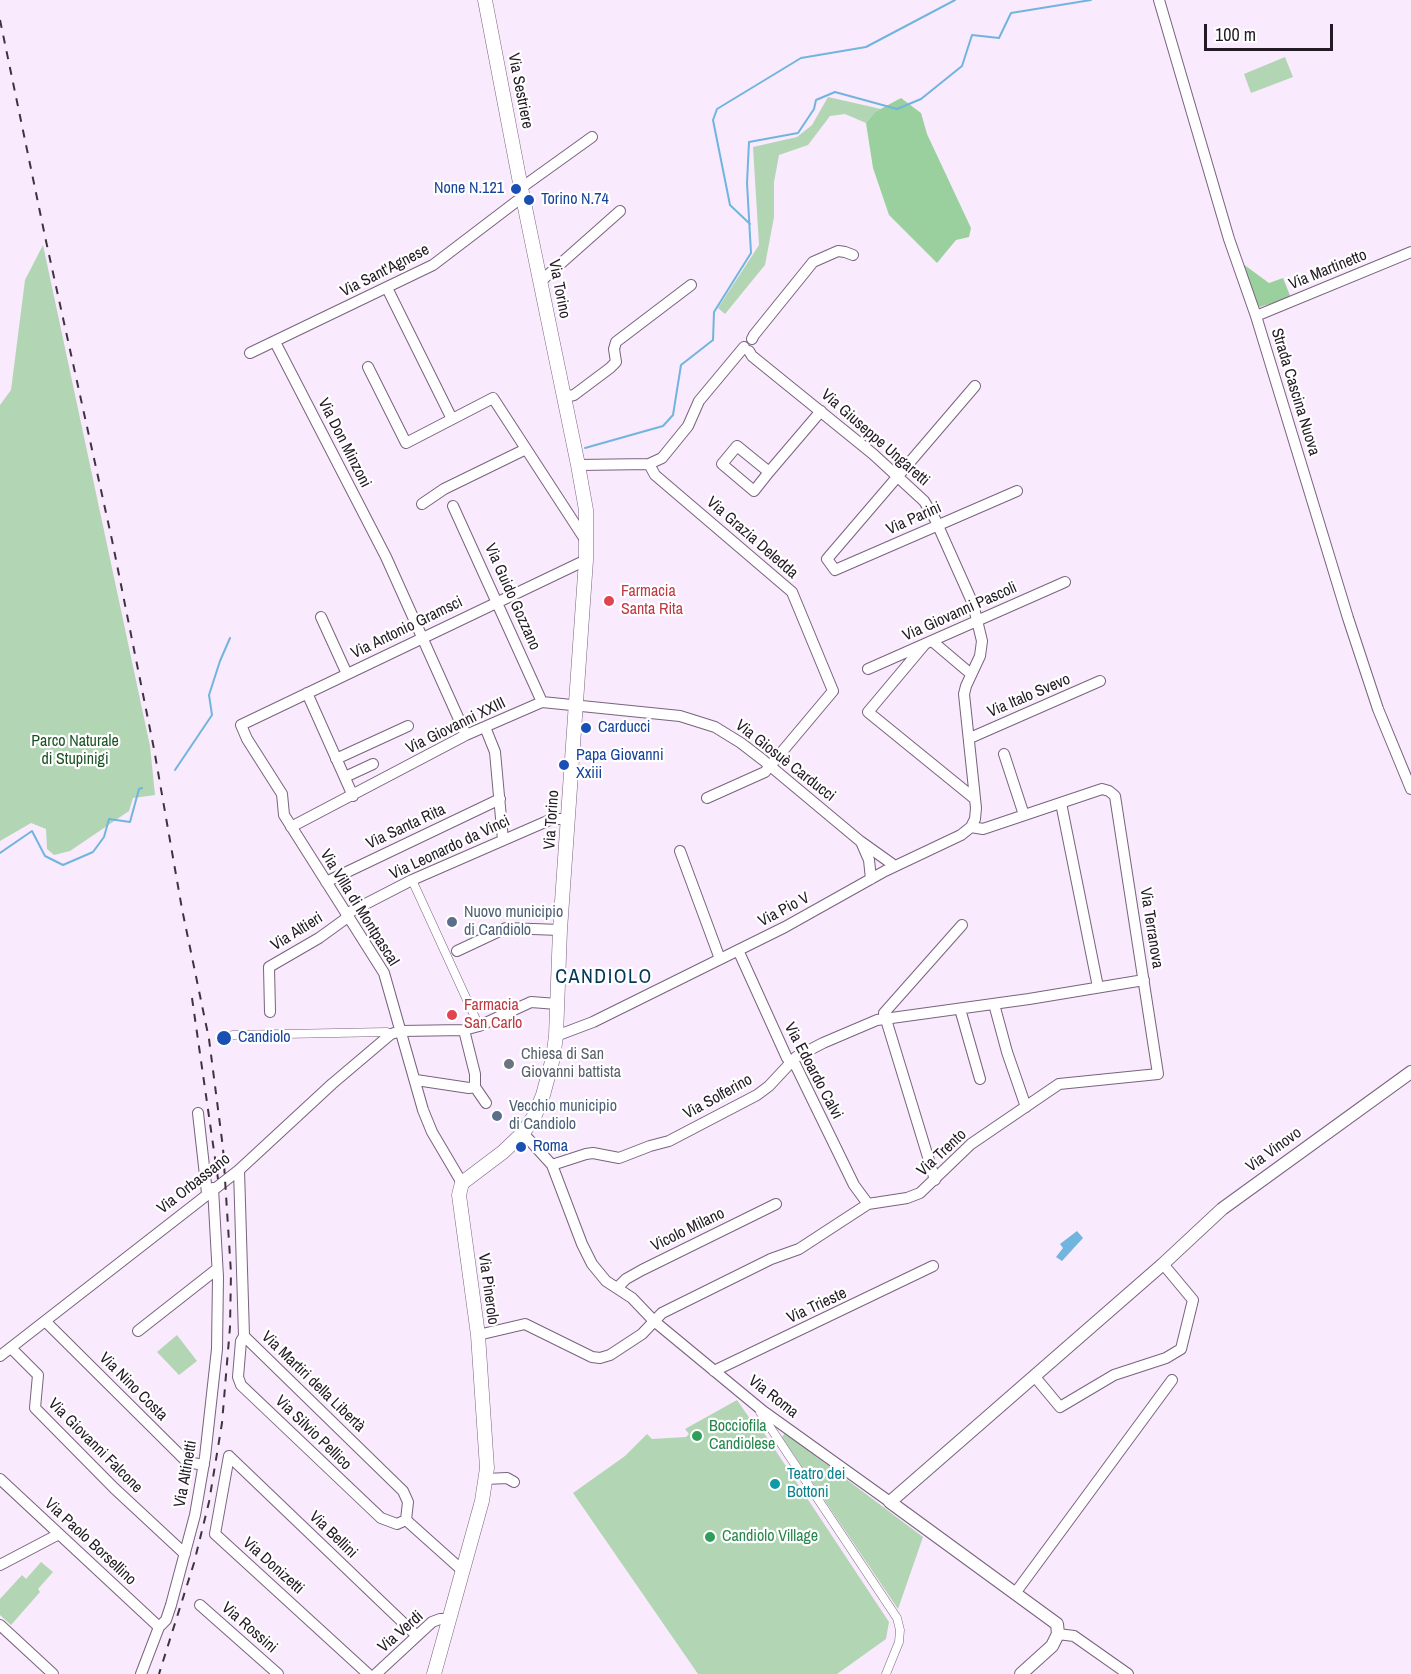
<!DOCTYPE html>
<html>
<head>
<meta charset="utf-8">
<style>
  body { margin:0 }
  #map { position:relative; width:1411px; height:1674px; overflow:hidden; background:#faeafd; font-family:"Archivo Narrow",sans-serif }
  canvas { display:block }
  .scale { position:absolute; left:1204px; top:24px; width:129px; height:27px; box-sizing:border-box; border:3px solid #231a25; border-top:0; padding-left:8px; font-size:18px; line-height:21px; white-space:nowrap; color:#231a25; -webkit-text-stroke:4px #fff; paint-order:stroke }
</style>
</head>
<body>
<div id="map">
<canvas width="1411" height="1674"></canvas>
<div class="scale">100 m</div>
</div>
<script>
const g = document.querySelector('canvas').getContext('2d');
g.lineJoin = 'round';
function fill(path, color) { g.fillStyle = color; g.fill(path, 'evenodd'); }
const shape = rows => new Path2D(rows.map(r => 'M' + r).join(''));
function trace(path, color, width, dash) { g.strokeStyle = color; g.lineWidth = width; g.lineCap = dash ? 'butt' : 'round'; g.setLineDash(dash || []); g.stroke(path); }
function drawText(font, color, halo, rows, align = 'center') {
  g.font = font + ' "Archivo Narrow",sans-serif'; g.lineWidth = 4.5; g.setLineDash([]); g.textBaseline = 'middle'; g.strokeStyle = halo; g.fillStyle = color; for (const [text, x, y, turn = 0] of rows) {
    g.save(); g.translate(x, y); g.rotate((+turn || 0) * Math.PI / 180); g.textAlign = isNaN(turn) ? turn : align; if (halo) g.strokeText(text, 0, 0); g.fillText(text, 0, 0); g.restore();
  }
}
const green = shape([
  [1285,57,1293,77,1251,93,1244,74],
  [828,97,881,109,875,112,866,123,845,114,830,116,808,145,779,155,774,182,774,217,765,265,725,314,718,308,759,245,753,147,797,137,812,125],
  [43,245,150,746,155,795,133,798,129,811,70,851,54,855,47,849,46,829,31,823,0,841,0,405,11,390,25,280],
  [177,1335,197,1361,179,1375,157,1352],
  [737,1400,757,1429,760,1427,889,1622,886,1639,837,1674,698,1674,573,1493,625,1456,647,1434,652,1439,686,1437,689,1434,685,1429],
  [785,1433,923,1537,898,1609,782,1437],
  [41,1562,53,1572,38,1589,40,1592,11,1625,0,1615,0,1599,22,1575,26,1579]
]);
const forest = shape([
  [901,98,921,113,927,134,971,228,969,237,956,240,937,263,889,215,873,168,866,123,875,112],
  [1239,261,1269,283,1283,278,1291,298,1259,307]
]);
const water = shape([
  [1077,1231,1083,1238,1062,1261,1056,1257,1063,1248,1060,1244]
]);
const stream = shape([
  [750,224,730,205,713,120,717,109,801,58,866,47,955,0],
  [585,448,663,426,673,415,681,365,713,340,714,312,751,253,747,183,749,142,798,133,814,109,816,100,835,92,897,109,921,99,962,66,972,35,999,38,1011,13,1091,0],
  [175,770,212,715,209,695,220,661,230,638],
  [0,853,32,831,45,856,63,865,93,852,104,837,109,819,130,822,139,789,142,788]
]);
const pedestrian = shape([
  [412,880,479,1026],
  [233,1035,387,1032,391,1034],
  [760,1412,897,1618,900,1630,899,1642,886,1674]
]);
const minor = shape([
  [1159,0,1229,239,1256,316,1348,618,1378,709,1411,789],
  [521,188,592,137],
  [541,281,620,211],
  [387,288,452,419],
  [1256,316,1411,252],
  [752,339,754,335,813,262,838,251,845,252,853,255],
  [275,342,386,557,466,735],
  [250,353,433,265,517,201,524,199],
  [368,367,406,443,493,398,586,541],
  [975,386,827,559,835,570,1017,491],
  [564,397,574,395,610,368,616,362,614,349,616,342,691,285],
  [737,446,769,472,754,491,722,464,737,446],
  [649,464,655,475,792,592,833,691,765,772,707,798],
  [578,465,649,464,662,458,688,426,699,401,744,347],
  [769,472,821,411],
  [422,504,444,489,526,449],
  [453,506,542,702],
  [321,617,347,674],
  [932,641,971,674],
  [925,644,868,712,975,799],
  [868,669,1065,582],
  [307,693,353,796],
  [485,727,495,752,503,840],
  [970,738,1100,681],
  [1004,754,1024,815],
  [336,759,408,726],
  [345,777,373,764],
  [1061,803,1098,987],
  [291,827,466,735,542,702,680,716,715,727,741,743,763,760,860,841,895,866],
  [862,844,869,860,871,879],
  [680,851,720,959],
  [326,882,500,799],
  [346,914,412,880,552,819,569,819],
  [738,950,787,1058,795,1064,854,1185,868,1204],
  [457,951,506,928,560,930],
  [994,1004,1007,1052,1026,1107],
  [960,1009,980,1079],
  [270,1012,269,967,319,938,348,917],
  [464,1030,475,1074,475,1087,486,1103],
  [556,1036,593,1022,785,927,885,871,961,835,971,827,975,819,976,808,964,694,966,686,980,656,982,641,973,604,935,519,924,501,873,454,752,356,749,351],
  [416,1080,469,1088,475,1087],
  [198,1113,207,1193],
  [523,1133,552,1165,582,1244,592,1264,606,1281,632,1298,654,1321,763,1411,890,1502],
  [552,1165,586,1154,593,1153,619,1158,650,1146,669,1141,757,1095,769,1086,796,1057,823,1043,877,1020,1029,999,1144,980],
  [239,1170,244,1336,403,1491,408,1502,406,1520],
  [935,1180,884,1013,962,925],
  [462,1183,432,1132,423,1110,384,973,284,815,282,794,247,739,241,725,586,560],
  [617,1288,626,1279,642,1270,776,1204],
  [45,1321,187,1462,204,1465],
  [138,1331,217,1269],
  [478,1335,525,1324,592,1357,600,1358,610,1355,642,1334,662,1313,771,1259,799,1249,868,1204,907,1198,920,1193,971,1144,1059,1084,1158,1074,1115,796,1109,791,1102,789,983,829,971,827],
  [244,1336,241,1341,238,1377,241,1385,381,1518,397,1524,406,1520],
  [11,1348,38,1375,35,1408,114,1488,185,1554],
  [0,1356,239,1170,332,1084,391,1034,401,1031,464,1030,479,1026,531,1002,557,1004],
  [714,1371,933,1266],
  [1035,1377,1060,1407,1114,1375,1166,1358,1181,1349,1193,1300,1163,1264],
  [229,1456,215,1534,368,1674],
  [229,1456,417,1636],
  [0,1479,159,1627],
  [486,1479,507,1478,514,1482],
  [406,1520,463,1571],
  [0,1565,59,1534],
  [1016,1592,1172,1380],
  [200,1605,278,1674],
  [0,1625,53,1674],
  [1058,1634,1074,1636,1128,1674],
  [141,1674,159,1627,166,1620,171,1605,195,1515,205,1457,217,1349,218,1277,213,1188],
  [376,1674,432,1622,440,1619,449,1619]
]);
const tertiary = shape([
  [1021,1674,1052,1646,1058,1634,1057,1624,890,1502,1163,1264,1222,1209,1411,1072]
]);
const secondary = shape([
  [434,1674,482,1501,487,1468,478,1335,459,1195,462,1183,503,1152,523,1133,535,1115,543,1095,553,1058,556,1036,560,930,586,560,586,510,578,465,521,188,485,0]
]);
const rail = shape([
  [0,20,46,241,112,540,154,749,182,909,209,1039,223,1148,231,1273,230,1327,222,1423,209,1502,194,1563,159,1674],
  [192,998,218,1179]
]);
const markers = [
  [516,189,6,"#1a4fb4"],
  [529,200,6,"#1a4fb4"],
  [609,601,6,"#e0444e"],
  [586,728,6,"#1a4fb4"],
  [564,765,6,"#1a4fb4"],
  [452,922,6,"#5c6f8a"],
  [452,1015,6,"#e0444e"],
  [224,1038,8,"#1a4fb4"],
  [509,1064,6,"#6b7280"],
  [497,1116,6,"#5c6f8a"],
  [521,1147,6,"#1a4fb4"],
  [697,1436,6,"#2e9e5b"],
  [775,1484,6,"#0f9aa8"],
  [710,1537,6,"#2e9e5b"]
];
const streetNames = [
  ["Via Sestriere",520,91,79],
  ["Via Martinetto",1328,270,-22],
  ["Via Sant'Agnese",385,271,-27],
  ["Via Torino",559,289,79],
  ["Strada Cascina Nuova",1295,392,73],
  ["Via Giuseppe Ungaretti",875,438,41],
  ["Via Don Minzoni",344,443,63],
  ["Via Parini",914,519,-24],
  ["Via Grazia Deledda",752,538,41],
  ["Via Guido Gozzano",512,597,66],
  ["Via Giovanni Pascoli",960,612,-24],
  ["Via Antonio Gramsci",407,628,-26],
  ["Via Italo Svevo",1029,696,-23],
  ["Via Giovanni XXIII",456,726,-26],
  ["Via Giosuè Carducci",785,761,38],
  ["Via Torino",552,820,-86],
  ["Via Santa Rita",406,827,-25],
  ["Via Leonardo da Vinci",450,848,-25],
  ["Via Villa di Montpascal",359,908,58],
  ["Via Pio V",784,910,-28],
  ["Via Terranova",1151,928,81],
  ["Via Altieri",297,932,-32],
  ["Via Edoardo Calvi",813,1071,62],
  ["Via Solferino",718,1097,-29],
  ["Via Vinovo",1274,1150,-36],
  ["Via Trento",942,1153,-43],
  ["Via Orbassano",194,1184,-38],
  ["Vicolo Milano",688,1230,-26],
  ["Via Pinerolo",488,1289,82],
  ["Via Trieste",817,1306,-25],
  ["Via Martiri della Libertà",313,1382,44],
  ["Via Nino Costa",133,1387,45],
  ["Via Roma",773,1397,38],
  ["Via Silvio Pellico",313,1433,44],
  ["Via Giovanni Falcone",95,1446,45],
  ["Via Altinetti",186,1474,-80],
  ["Via Bellini",333,1535,44],
  ["Via Paolo Borsellino",90,1542,43],
  ["Via Donizetti",273,1566,42],
  ["Via Rossini",249,1628,41],
  ["Via Verdi",401,1632,-41]
];
const transitNames = [
  ["None N.121",504,189,"right"],
  ["Torino N.74",541,200],
  ["Carducci",598,728],
  ["Papa Giovanni",576,756],
  ["Xxiii",576,774],
  ["Candiolo",238,1038],
  ["Roma",533,1147]
];
const healthNames = [
  ["Farmacia",621,592],
  ["Santa Rita",621,610],
  ["Farmacia",464,1006],
  ["San Carlo",464,1024]
];
const parkNames = [
  ["Parco Naturale",75,742],
  ["di Stupinigi",75,760]
];
const serviceNames = [
  ["Nuovo municipio",464,913],
  ["di Candiolo",464,931],
  ["Vecchio municipio",509,1107],
  ["di Candiolo",509,1125]
];
const worshipNames = [
  ["Chiesa di San",521,1055],
  ["Giovanni battista",521,1073]
];
const leisureNames = [
  ["Bocciofila",709,1427],
  ["Candiolese",709,1445],
  ["Candiolo Village",722,1537]
];
const cultureNames = [
  ["Teatro dei",787,1475],
  ["Bottoni",787,1493]
];
const quarterNames = [
  ["CANDIOLO",604,978]
];
fill(green, '#b2d5b4');
fill(forest, '#99d09d');
fill(water, '#70b5dd');
trace(stream, '#70b5dd', 2);
trace(pedestrian, '#79637e', 9);
trace(minor, '#79637e', 12);
trace(tertiary, '#79637e', 14);
trace(secondary, '#79637e', 15);
trace(pedestrian, '#fff', 8);
trace(minor, '#fff', 10);
trace(tertiary, '#fff', 12);
trace(secondary, '#fff', 14);
trace(rail, '#3e3440', 2, [8, 8]);
for (const [x, y, r, color] of markers) { const dot = new Path2D(); dot.arc(x, y, r, 0, 2 * Math.PI); g.fillStyle = color; g.fill(dot); trace(dot, '#fff', 2); }
drawText('16px', '#231a25', '#fff', streetNames);
drawText('16px', '#164399', '#fff', transitNames, 'left');
drawText('16px', '#be3a42', '#fff', healthNames, 'left');
drawText('16px', '#1a5223', '#fff', parkNames);
drawText('16px', '#4e5e75', '#fff', serviceNames, 'left');
drawText('16px', '#5b616d', '#fff', worshipNames, 'left');
drawText('16px', '#27864d', '#fff', leisureNames, 'left');
drawText('16px', '#0d838f', '#fff', cultureNames, 'left');
g.letterSpacing = '1.5px';
drawText('20px', '#023659', '#fff', quarterNames);
g.letterSpacing = '0px';
</script>
</body>
</html>
